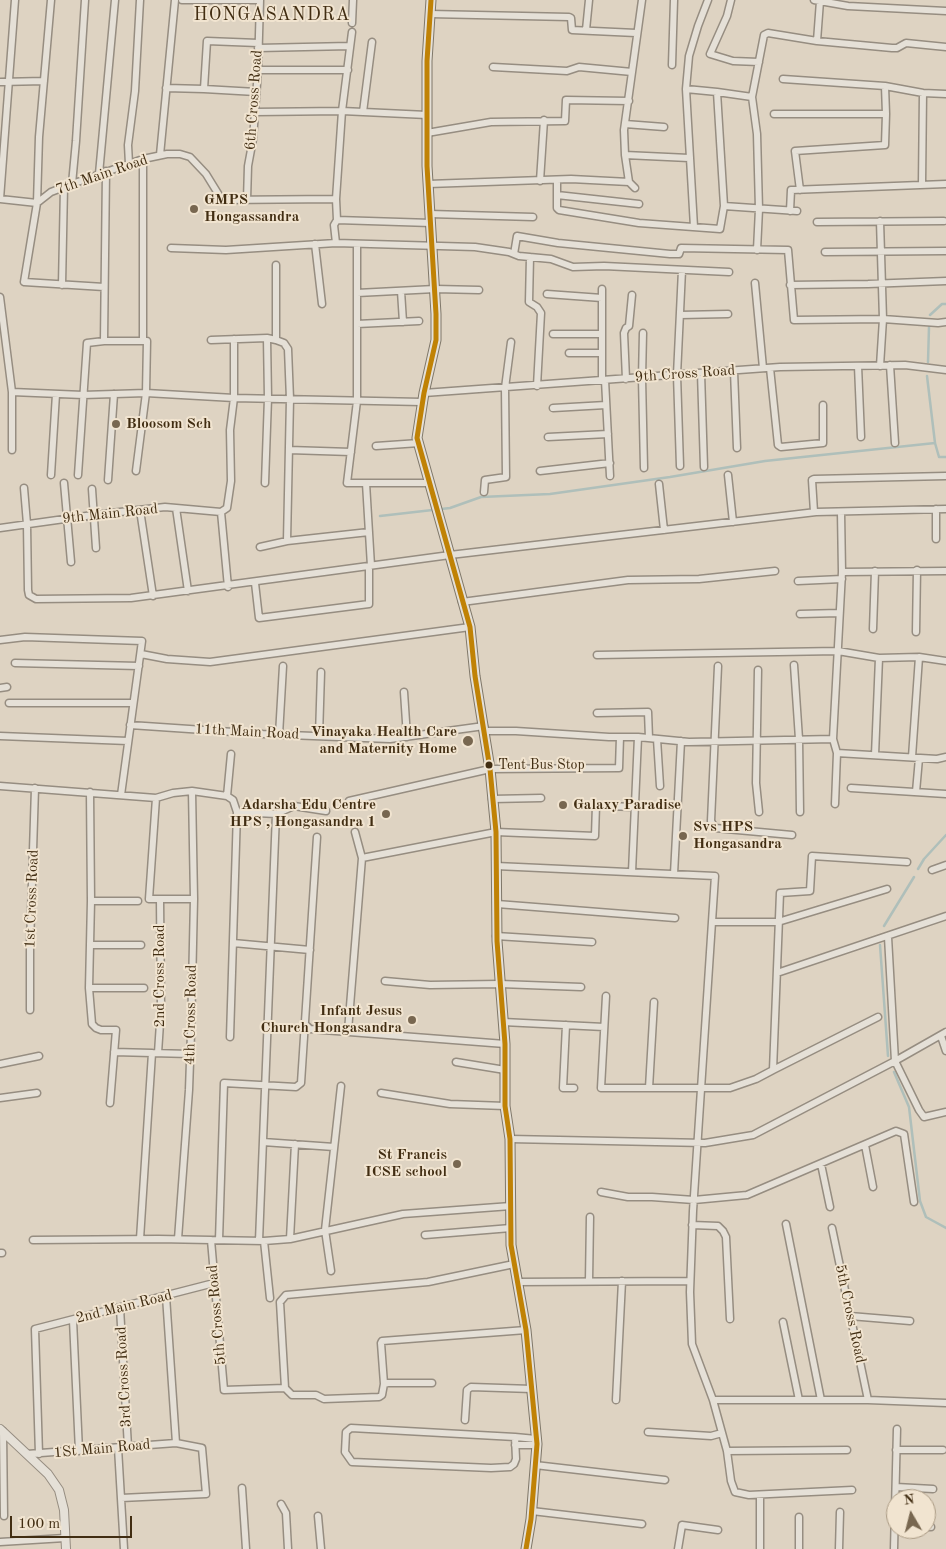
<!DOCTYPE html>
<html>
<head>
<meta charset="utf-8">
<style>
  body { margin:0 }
  #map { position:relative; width:946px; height:1549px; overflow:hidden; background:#ded3c2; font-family:"Old Standard TT",serif }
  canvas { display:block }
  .north { position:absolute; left:886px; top:1489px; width:50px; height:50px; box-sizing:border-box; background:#f1e4d0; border:1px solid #ab9b84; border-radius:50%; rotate:352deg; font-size:14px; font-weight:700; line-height:20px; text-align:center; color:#412d12 }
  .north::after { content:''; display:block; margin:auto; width:18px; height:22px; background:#786750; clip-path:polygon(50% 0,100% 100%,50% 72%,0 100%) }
  .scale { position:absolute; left:10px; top:1516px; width:122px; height:22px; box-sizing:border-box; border:2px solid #412d12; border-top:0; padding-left:6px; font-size:15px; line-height:18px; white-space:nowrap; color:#412d12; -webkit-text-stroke:4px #f1e4d0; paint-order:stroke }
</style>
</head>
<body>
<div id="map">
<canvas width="946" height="1549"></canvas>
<div class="north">N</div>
<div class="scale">100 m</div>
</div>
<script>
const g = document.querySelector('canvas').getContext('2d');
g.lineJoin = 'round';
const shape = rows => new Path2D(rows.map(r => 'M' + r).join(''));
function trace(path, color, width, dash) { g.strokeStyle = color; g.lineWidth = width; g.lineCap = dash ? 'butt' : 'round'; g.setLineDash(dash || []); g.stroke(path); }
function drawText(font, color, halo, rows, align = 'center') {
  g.font = font + ' "Old Standard TT",serif'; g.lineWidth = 4; g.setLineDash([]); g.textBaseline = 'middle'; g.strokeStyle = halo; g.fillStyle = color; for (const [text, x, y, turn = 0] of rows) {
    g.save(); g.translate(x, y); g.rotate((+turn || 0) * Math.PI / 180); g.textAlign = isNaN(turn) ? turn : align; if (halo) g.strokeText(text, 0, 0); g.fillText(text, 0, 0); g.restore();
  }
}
const stream = shape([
  [930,315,942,304,946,304],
  [928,362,929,327],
  [927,376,935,443,939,457,946,457],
  [380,516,450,508,481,497,550,494,670,477,765,461,935,443],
  [918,869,924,859,946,835],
  [884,926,914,877],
  [880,945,888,1056],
  [894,1072,909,1107,920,1201,926,1217,946,1228]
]);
const minor = shape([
  [51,0,39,137,37,203,24,282,104,287],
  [182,0,260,0],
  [731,0,727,16,710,54,733,61,759,62],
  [814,0,848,6,946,11],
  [430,14,569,17,571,18,572,30,636,33],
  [352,23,353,0],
  [586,30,589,0],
  [352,32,342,111,336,199,337,220,431,223],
  [817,41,820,1],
  [258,48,350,46],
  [672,65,674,0],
  [493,67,567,71,579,67,632,72],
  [258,70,348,70],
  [783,79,885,86,923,93,946,94],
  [0,82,44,81],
  [166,88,204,89],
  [686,89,717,92,752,97],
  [256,92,204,89,207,41,258,43],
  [255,112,342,111,427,115],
  [363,112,372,42],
  [774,114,886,114,885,86],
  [625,124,664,127],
  [427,133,491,122,565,121,566,100,629,101],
  [160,155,175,0],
  [625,155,689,158],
  [129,164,128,145,135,91,140,0],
  [99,174,115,0],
  [557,180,557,208,559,210,639,223,720,229,724,206,717,92],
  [540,181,544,120],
  [72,184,76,141,85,0],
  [428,184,571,179,629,182],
  [922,184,923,93],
  [635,188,629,182,625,155,624,130,642,0],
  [800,190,795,151,885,145,886,114],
  [557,195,639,204],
  [0,199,37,203,51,192,72,184,143,159,167,154,180,154,190,157,206,174,222,200,336,199],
  [0,199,15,0],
  [247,200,248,166,253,139,258,70,260,0],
  [724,206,797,211],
  [790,211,791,190,946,184],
  [430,214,533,217],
  [817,222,944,221],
  [694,227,686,89,689,56,698,26,708,0],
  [336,243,334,225,337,220],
  [315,244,322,304],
  [357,244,357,401,347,483,430,483],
  [171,248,226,250,336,243,475,247,509,252,519,256,551,259,573,267,604,266,729,272],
  [757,250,759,209,757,134,752,97,764,35,768,33,817,41,892,48,897,48,906,43,946,47],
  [825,252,946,251],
  [514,254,517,236,558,243,670,254,679,254,681,248,788,250,794,320,883,319,938,323,946,322],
  [530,257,529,302,537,307,541,313,537,386],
  [755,283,763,368],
  [62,285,64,187],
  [790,285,868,284,946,281],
  [401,291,403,322],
  [357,293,435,289,479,290],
  [547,294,602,298],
  [0,297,12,392,12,450],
  [680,315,728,314],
  [357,324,419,321],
  [643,333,642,378,644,468],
  [553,334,602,334],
  [211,340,267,338,276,340,276,265],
  [276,340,284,343,288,349,290,399,287,541,369,532],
  [104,341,106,171],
  [143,341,143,159],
  [569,353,602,353],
  [890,365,895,443],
  [858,366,861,437],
  [880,366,883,319,880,221],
  [770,368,778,445,781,447,823,443,823,405],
  [734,371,737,448],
  [701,373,704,467],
  [626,379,624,333,626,328,629,326,632,295],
  [602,380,602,289],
  [605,380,610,476],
  [12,392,83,395,146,393,234,398,422,402],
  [424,393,780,367,905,365,946,370],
  [553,408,606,405],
  [548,437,608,434],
  [376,446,419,443],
  [289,450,351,452],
  [680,466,677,375,682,270],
  [540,471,610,463],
  [51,475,56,394],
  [78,475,87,343,104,341,147,341,146,393,136,471],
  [728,475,733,522],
  [108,480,114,394],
  [64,483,71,562],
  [265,483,268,398,267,338],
  [366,483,371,566],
  [659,484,664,530],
  [24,488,27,524,28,590,29,595,36,599,131,598,450,555,816,512,946,509],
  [92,489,96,548],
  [484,492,485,480,506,477,505,388,511,342],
  [176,508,188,591],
  [140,510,153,596],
  [221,512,227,508,231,481,230,430,234,398,234,339],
  [221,512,228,587],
  [814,512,812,480,814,479,946,476],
  [841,512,842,572,833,739,837,753,937,759,946,757],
  [0,528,93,515,165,507,221,512],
  [936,539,936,509],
  [260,547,287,541],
  [842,572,946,571],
  [798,581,842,579],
  [255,583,259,618,369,604,369,567],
  [462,602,628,580,699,579,775,571],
  [800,614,839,613],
  [873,629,875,571],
  [916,632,917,570],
  [0,640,25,637,142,641,121,795],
  [141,654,167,659,210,662,470,627],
  [597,655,838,651,879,658,919,657,946,661],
  [15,663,139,666],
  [794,665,799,739,800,812],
  [718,666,711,821,715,828,792,835],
  [758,670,756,783,759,812],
  [0,688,7,687],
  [404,692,407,737],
  [9,703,133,703],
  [597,713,648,712,649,738],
  [130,725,263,734,390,739,484,726],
  [484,731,516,731,609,737,638,737,689,742,833,739],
  [279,735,283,666],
  [0,736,128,741],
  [319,736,321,672],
  [657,739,660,786],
  [875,755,879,658],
  [912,757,919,657],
  [0,786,156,798,173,793,192,791,227,796,233,800,237,812,230,1037],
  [851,788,946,794],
  [90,792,91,901],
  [916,792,919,758],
  [227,796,231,754],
  [156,798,149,899,194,899],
  [492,799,541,798],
  [349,801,490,769,619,768,620,737],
  [835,804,837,753],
  [606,806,635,807],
  [237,812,276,814,294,806,326,811],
  [362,858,496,832,595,836,596,805],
  [496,866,715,876,693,1211,690,1292,692,1344,713,1400,727,1451,731,1481,735,1492,749,1495,852,1490],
  [932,870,946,865],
  [632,872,638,737],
  [674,874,681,741],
  [497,904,675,918],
  [712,922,778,922,887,889],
  [496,936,592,942],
  [888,937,895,1061,919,1110,924,1117,946,1112],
  [233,943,310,950],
  [90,945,141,945],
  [777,973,946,916],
  [385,981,430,985,500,984,581,987],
  [89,988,144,988],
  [606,996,601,1088,730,1088,756,1079,773,1070,780,893,810,891,812,856,907,862],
  [30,1010,30,945,35,788],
  [503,1022,604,1027],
  [306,1025,310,1029,505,1044],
  [566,1025,563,1088,574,1088],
  [348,1031,362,858,355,832],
  [941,1036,946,1051],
  [114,1052,190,1054],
  [158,1053,161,1008,160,899],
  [456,1062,505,1070],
  [0,1064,39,1056],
  [773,1070,878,1017],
  [649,1088,654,1002],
  [381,1093,450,1104,505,1106],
  [0,1098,37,1093],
  [110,1103,116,1030,101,1030,96,1028,92,1024,89,988,91,901,138,901],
  [510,1139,705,1143,753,1135,895,1061,946,1032],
  [263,1142,334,1147],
  [865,1145,873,1187],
  [821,1164,830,1207],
  [601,1192,628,1197,652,1197,694,1200,747,1195,896,1131,904,1134,914,1202],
  [786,1224,821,1400],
  [692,1225,718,1226,723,1231,726,1237,730,1319],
  [832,1228,868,1400],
  [425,1235,511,1228],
  [140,1239,152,1053],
  [178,1239,189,1090,191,1033,194,899,192,791],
  [290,1239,295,1144],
  [33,1240,158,1239,264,1241,290,1239,403,1214,511,1206],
  [211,1240,224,1390,285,1388,292,1395,316,1395,324,1399,379,1397,382,1395,384,1384,388,1383,432,1383],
  [219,1240,224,1083,296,1087,301,1083,317,837],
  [259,1241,276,814],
  [264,1241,270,1298],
  [0,1253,2,1253],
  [331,1271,325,1230,341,1086],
  [589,1281,590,1217],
  [517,1282,690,1281],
  [166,1296,176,1443],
  [120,1308,128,1447],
  [850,1316,910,1321],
  [73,1320,79,1451],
  [783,1322,799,1400],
  [384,1384,381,1343,382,1341,526,1330],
  [285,1388,280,1302,286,1295,428,1282,514,1264],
  [616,1400,622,1281],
  [713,1400,868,1400,946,1403],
  [465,1420,467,1390,471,1387,532,1389],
  [3,1431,4,1516],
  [648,1432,711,1436,722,1433],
  [515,1437,516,1459,514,1464,510,1467,491,1468,352,1462,345,1452,346,1432,351,1428,515,1437,536,1439],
  [515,1445,537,1445],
  [118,1448,124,1549],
  [896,1450,943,1450],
  [727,1451,847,1450],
  [27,1454,176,1443,202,1448,206,1494,121,1498],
  [39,1454,35,1329,214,1283],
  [535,1465,665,1480],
  [896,1487,933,1489],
  [242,1488,246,1549],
  [281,1504,286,1513,288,1549],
  [532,1511,642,1524],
  [318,1516,321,1549],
  [799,1517,799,1549],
  [926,1527,931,1527],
  [0,1542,65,1538],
  [678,1549,682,1525,718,1530],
  [760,1549,760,1495],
  [839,1549,840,1512],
  [894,1549,897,1429]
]);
const tertiary = shape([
  [0,1429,48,1474,59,1490,64,1510,66,1549]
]);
const secondary = shape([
  [431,0,427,61,427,166,436,314,436,340,424,393,417,438,470,627,475,676,490,769,496,832,497,941,505,1044,505,1106,510,1139,511,1245,526,1330,537,1444,531,1519,526,1549]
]);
const bus1 = shape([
  [431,0,427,61,427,166,436,314,436,340,424,393,417,438,470,627,475,676,490,769,496,832,497,941,505,1044,505,1106,510,1139,511,1245,526,1330,537,1444,531,1519,526,1549]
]);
const markers = [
  [194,209,5,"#786750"],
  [116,424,5,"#786750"],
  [468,741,6,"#786750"],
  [489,765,4.5,"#412d12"],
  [563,805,5,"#786750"],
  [386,814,5,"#786750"],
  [683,836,5,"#786750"],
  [412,1020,5,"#786750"],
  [457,1164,5,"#786750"]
];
const busNames = [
  ["Tent Bus Stop",498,765]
];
const streetNames = [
  ["6th Cross Road",254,100,-86],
  ["7th Main Road",102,175,-19],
  ["9th Cross Road",685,374,-4],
  ["9th Main Road",110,514,-6],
  ["11th Main Road",247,732,3],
  ["1st Cross Road",32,899,-88],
  ["2nd Cross Road",160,976,-90],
  ["4th Cross Road",191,1015,-89],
  ["2nd Main Road",124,1307,-14],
  ["5th Cross Road",850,1314,78],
  ["5th Cross Road",217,1315,-95],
  ["3rd Cross Road",124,1377,-93],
  ["1St Main Road",102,1449,-5]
];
const poiNames = [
  ["GMPS",204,200],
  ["Hongassandra",204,217],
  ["Bloosom Sch",126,424],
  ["Vinayaka Health Care",457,732,"right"],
  ["and Maternity Home",457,749,"right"],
  ["Adarsha Edu Centre",376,805,"right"],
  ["HPS , Hongasandra 1",376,822,"right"],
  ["Galaxy Paradise",573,805],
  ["Svs HPS",693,827],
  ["Hongasandra",693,844],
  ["Infant Jesus",402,1011,"right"],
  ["Church Hongasandra",402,1028,"right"],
  ["St Francis",447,1155,"right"],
  ["ICSE school",447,1172,"right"]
];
const quarterNames = [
  ["HONGASANDRA",272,15]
];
trace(stream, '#afbfba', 2.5);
trace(minor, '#968d81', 9);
trace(tertiary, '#968d81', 10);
trace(secondary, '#7f7769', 11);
trace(minor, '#e5e0d7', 6);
trace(tertiary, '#e5e0d7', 8);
trace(secondary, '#e5e0d7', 9);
trace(bus1, '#c08205', 5);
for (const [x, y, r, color] of markers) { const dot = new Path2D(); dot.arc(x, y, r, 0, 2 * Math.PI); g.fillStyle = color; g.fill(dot); trace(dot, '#f1e4d0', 2); }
drawText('14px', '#412d12', '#f1e4d0', busNames, 'left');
drawText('15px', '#412d12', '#f1e4d0', streetNames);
drawText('bold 15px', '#412d12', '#f1e4d0', poiNames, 'left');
g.letterSpacing = '1px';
drawText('18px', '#412d12', '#f1e4d0', quarterNames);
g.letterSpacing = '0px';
</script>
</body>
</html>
